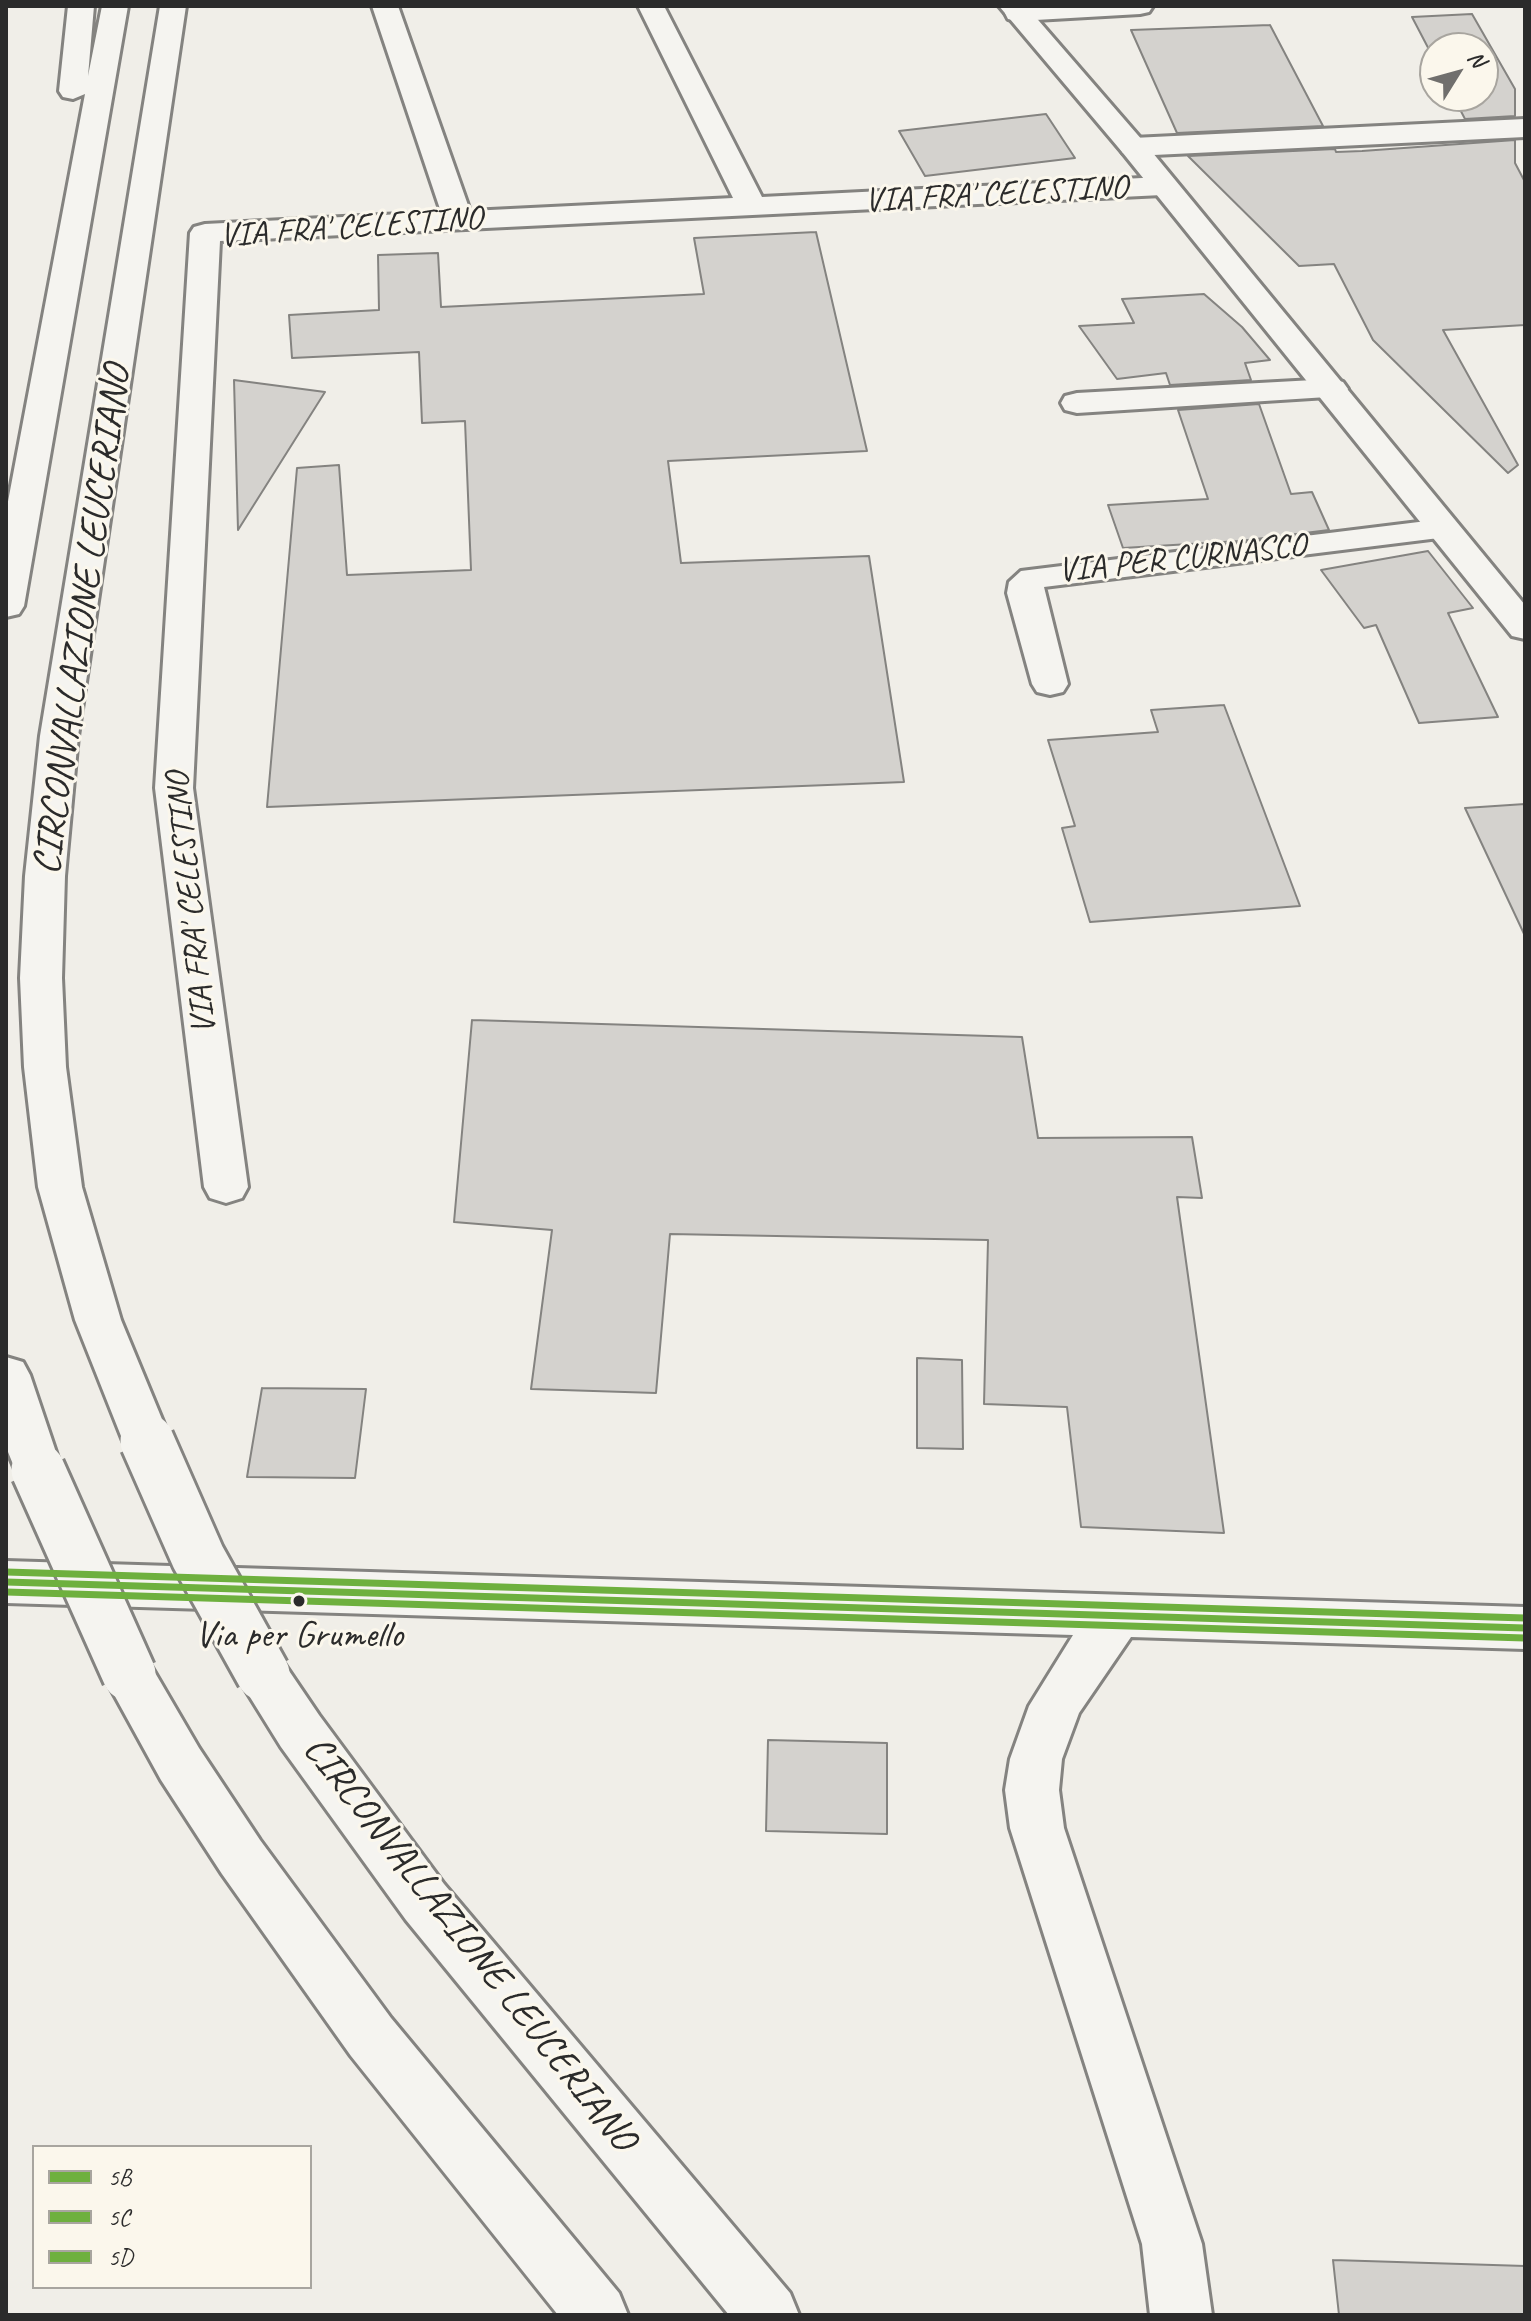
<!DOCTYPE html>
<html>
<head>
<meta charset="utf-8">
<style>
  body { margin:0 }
  #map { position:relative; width:1531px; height:2321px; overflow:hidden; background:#f0eee8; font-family:Caveat,sans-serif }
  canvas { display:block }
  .frame { position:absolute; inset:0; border:8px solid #2b2b2b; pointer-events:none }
  .legend { position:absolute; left:32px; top:2145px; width:280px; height:144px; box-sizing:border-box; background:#fbf7ec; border:2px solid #a8a59f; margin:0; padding:10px 14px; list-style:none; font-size:24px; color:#2b2b2b }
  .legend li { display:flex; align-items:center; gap:16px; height:40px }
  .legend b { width:40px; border:2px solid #a8a59f }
  .north { position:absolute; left:1419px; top:32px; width:80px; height:80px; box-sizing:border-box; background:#fbf7ec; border:2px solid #a8a59f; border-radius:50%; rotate:53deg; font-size:22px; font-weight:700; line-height:32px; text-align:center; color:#2b2b2b }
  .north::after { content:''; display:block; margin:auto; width:28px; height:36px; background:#706f6d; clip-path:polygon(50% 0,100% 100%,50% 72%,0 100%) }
</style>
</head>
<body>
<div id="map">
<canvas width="1531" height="2321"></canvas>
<div class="frame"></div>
<ul class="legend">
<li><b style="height:10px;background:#6eb03e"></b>5B</li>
<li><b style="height:10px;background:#6eb03e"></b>5C</li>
<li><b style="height:10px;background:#6eb03e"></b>5D</li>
</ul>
<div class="north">N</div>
</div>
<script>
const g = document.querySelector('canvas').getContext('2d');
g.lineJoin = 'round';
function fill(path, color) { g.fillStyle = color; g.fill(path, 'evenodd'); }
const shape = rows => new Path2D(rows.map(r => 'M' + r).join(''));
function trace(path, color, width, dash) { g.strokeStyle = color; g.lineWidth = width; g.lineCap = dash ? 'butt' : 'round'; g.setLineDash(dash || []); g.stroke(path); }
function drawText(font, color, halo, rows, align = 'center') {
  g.font = font + ' Caveat,sans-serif'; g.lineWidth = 6; g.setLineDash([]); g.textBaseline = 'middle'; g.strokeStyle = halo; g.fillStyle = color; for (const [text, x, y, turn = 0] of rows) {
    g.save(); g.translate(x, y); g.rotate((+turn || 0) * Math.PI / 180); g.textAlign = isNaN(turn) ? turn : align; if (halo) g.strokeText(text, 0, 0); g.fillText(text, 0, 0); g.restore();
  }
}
const building = shape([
  [1472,14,1515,89,1515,116,1465,119,1453,96,1483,96,1483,48,1435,48,1435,61,1412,17,1472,14],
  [1270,25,1323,126,1177,133,1131,30,1270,25],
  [1046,114,1075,158,925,176,899,131,1046,114],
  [1515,140,1515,163,1525,182,1525,325,1443,330,1518,465,1508,473,1373,340,1334,264,1299,266,1188,156,1335,149,1336,152,1362,151,1515,140],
  [816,232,867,451,668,461,681,563,869,556,904,782,267,807,297,468,339,465,347,575,471,570,465,421,422,423,419,352,292,358,289,315,379,310,378,255,438,253,441,307,704,294,694,238,816,232],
  [1204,294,1242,327,1270,360,1245,363,1251,380,1170,385,1166,373,1117,379,1079,326,1134,323,1122,299,1204,294],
  [234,380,325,392,238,530,234,380],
  [1259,404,1291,494,1312,492,1329,530,1240,541,1123,548,1108,505,1208,499,1178,410,1259,404],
  [1428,551,1473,608,1448,613,1498,717,1419,723,1376,625,1364,628,1321,570,1428,551],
  [1224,705,1300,906,1090,922,1062,828,1075,826,1048,740,1158,732,1151,710,1224,705],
  [1525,804,1525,936,1465,808,1525,804],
  [472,1020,1022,1037,1038,1138,1192,1137,1202,1198,1177,1197,1224,1533,1081,1527,1067,1407,984,1404,988,1240,670,1234,656,1393,531,1389,552,1230,454,1222,472,1020],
  [917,1358,962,1360,963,1449,917,1448,917,1358],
  [262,1388,366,1389,355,1478,247,1477,262,1388],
  [768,1740,887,1743,887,1834,766,1831,768,1740],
  [1333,2260,1525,2266,1525,2315,1339,2315,1333,2260]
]);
const street = shape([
  [372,6,398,6,470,211,733,198,638,6,664,6,762,197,1162,177,1172,180,1177,186,1172,192,1162,195,220,241,193,788,248,1187,242,1198,226,1203,210,1198,204,1187,155,788,190,233,194,227,205,224,441,212,372,6],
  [1014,6,1153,6,1149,12,1140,14,1018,21,1008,19,1005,13,1014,6],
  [1525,119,1525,137,1133,156,1123,153,1119,147,1123,141,1133,138,1525,119],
  [1332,379,1343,382,1348,389,1343,396,1077,413,1065,410,1061,403,1065,396,1077,393,1332,379],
  [1443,519,1455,522,1460,529,1455,536,1044,587,1068,684,1063,692,1050,695,1037,692,1032,684,1007,593,1009,582,1021,571,1443,519]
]);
const secondary = shape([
  [999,6,1026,6,1143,141,1525,605,1525,639,1512,636,1123,153,999,6]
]);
const primary = shape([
  [6,1561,1525,1607,1525,1649,1131,1637,1079,1713,1062,1759,1059,1790,1064,1828,1202,2244,1212,2315,1150,2315,1142,2244,1010,1828,1005,1790,1010,1759,1029,1706,1073,1635,6,1603,6,1561]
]);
const highway = shape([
  [68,6,94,6,88,76,102,6,128,6,24,606,19,614,6,617,6,512,85,94,73,99,63,97,59,91,68,6],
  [160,6,186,6,78,736,65,876,62,978,66,1067,82,1187,121,1320,171,1441,164,1454,147,1460,130,1454,123,1441,75,1320,38,1187,24,1067,20,978,25,876,40,736,160,6],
  [6,1357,23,1362,30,1375,62,1470,55,1484,38,1489,21,1484,6,1447,6,1357],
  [129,1652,147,1659,199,1748,260,1840,391,2018,619,2293,628,2315,558,2315,351,2056,222,1874,161,1780,111,1689,103,1674,111,1659,129,1652],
  [263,1652,281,1659,319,1715,444,1884,790,2293,799,2315,729,2315,406,1920,281,1747,245,1689,237,1674,245,1659,263,1652]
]);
const highwayBridge = shape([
  [147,1441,198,1557,263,1674],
  [38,1470,129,1674]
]);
const bus1 = shape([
  [6,1582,1525,1628]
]);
const bus2 = shape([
  [6,1592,1525,1638]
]);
const bus3 = shape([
  [6,1572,1525,1618]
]);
const markers = [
  [299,1601,7,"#2b2b2b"]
];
const farStreetnames = [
  ["VIA FRA' CELESTINO",996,195,-3],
  ["VIA FRA' CELESTINO",351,228,-4],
  ["VIA PER CURNASCO",1182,559,-6],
  ["VIA FRA' CELESTINO",192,903,-96]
];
const busNames = [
  ["Via per Grumello",299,1636]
];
const streetNames = [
  ["CIRCONVALLAZIONE LEUCERIANO",83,620,-82],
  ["CIRCONVALLAZIONE LEUCERIANO",469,1944,52]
];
fill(building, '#d4d2ce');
trace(building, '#848380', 2);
trace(street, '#848380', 6);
trace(secondary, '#848380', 6);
trace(primary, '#848380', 6);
trace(highway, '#848380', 6);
fill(street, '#f5f4f0');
fill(secondary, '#f5f4f0');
fill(primary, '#f5f4f0');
fill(highway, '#f5f4f0');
trace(highwayBridge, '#848380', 59, []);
trace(highwayBridge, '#f5f4f0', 53);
trace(bus1, '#6eb03e', 7);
trace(bus2, '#6eb03e', 7);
trace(bus3, '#6eb03e', 7);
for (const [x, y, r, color] of markers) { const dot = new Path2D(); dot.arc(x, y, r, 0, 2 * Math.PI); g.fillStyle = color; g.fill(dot); trace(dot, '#fbf7ec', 3); }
drawText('34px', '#2b2b2b', '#fbf7ec', farStreetnames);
drawText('38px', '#2b2b2b', '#fbf7ec', busNames);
drawText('40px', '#2b2b2b', '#fbf7ec', streetNames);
</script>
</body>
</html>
